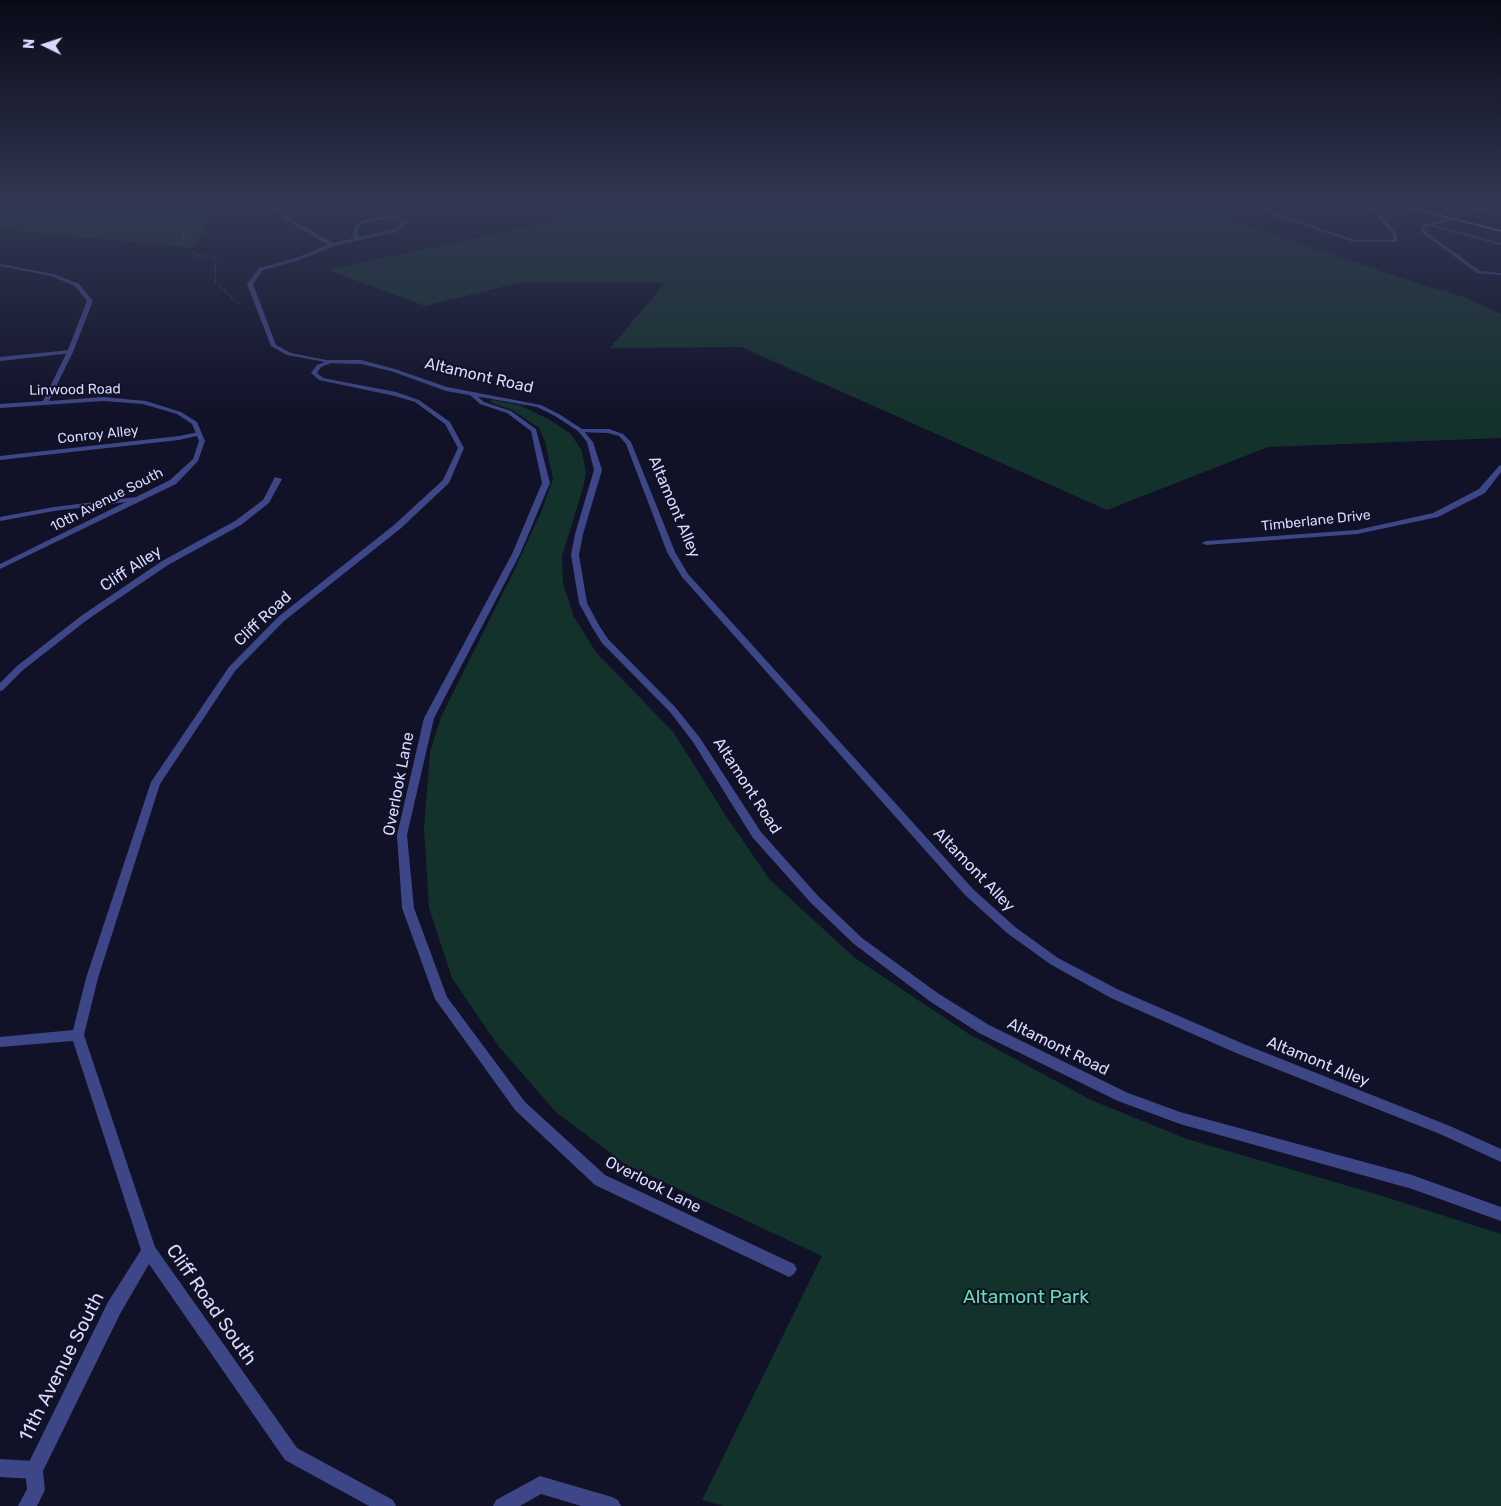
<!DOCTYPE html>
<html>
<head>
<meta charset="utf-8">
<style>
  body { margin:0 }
  #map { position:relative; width:1501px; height:1506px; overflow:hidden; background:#111128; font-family:Rubik,sans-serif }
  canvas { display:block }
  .north { position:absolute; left:20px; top:20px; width:50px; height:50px; -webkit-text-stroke:4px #111128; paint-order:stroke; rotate:274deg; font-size:14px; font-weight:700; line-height:20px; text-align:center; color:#d8dafe }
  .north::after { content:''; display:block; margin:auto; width:18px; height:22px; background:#d8dafe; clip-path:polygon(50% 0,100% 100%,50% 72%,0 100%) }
</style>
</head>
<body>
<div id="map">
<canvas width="1501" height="1506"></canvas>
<div class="north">N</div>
</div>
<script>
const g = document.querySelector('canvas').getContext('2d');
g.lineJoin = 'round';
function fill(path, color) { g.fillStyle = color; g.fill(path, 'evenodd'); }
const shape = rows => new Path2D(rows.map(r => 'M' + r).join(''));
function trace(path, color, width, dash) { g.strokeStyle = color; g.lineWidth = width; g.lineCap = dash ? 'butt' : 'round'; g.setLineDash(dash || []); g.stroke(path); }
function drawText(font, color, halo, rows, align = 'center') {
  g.font = font + ' Rubik,sans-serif'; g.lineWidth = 4; g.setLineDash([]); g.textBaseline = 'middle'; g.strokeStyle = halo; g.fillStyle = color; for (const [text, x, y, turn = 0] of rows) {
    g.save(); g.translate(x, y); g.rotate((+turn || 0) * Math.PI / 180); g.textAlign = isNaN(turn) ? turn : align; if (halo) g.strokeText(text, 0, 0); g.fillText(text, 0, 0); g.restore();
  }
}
const green = shape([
  [0,206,216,206,194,248,0,229],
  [623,206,1190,206,1422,285,1462,296,1501,314,1501,438,1268,447,1107,510,741,347,610,348,665,283,518,283,425,306,328,270],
  [492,400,519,405,548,419,570,433,582,451,586,473,583,488,562,556,563,584,574,617,596,652,674,733,726,816,770,880,855,958,969,1034,1091,1100,1187,1139,1379,1195,1501,1234,1501,1506,723,1506,702,1500,822,1256,625,1164,556,1112,499,1047,452,978,429,908,424,828,430,752,441,717,512,575,542,510,553,479,545,441,539,428,512,410,490,402]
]);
const path = shape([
  [180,206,184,242,196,256,213,256,216,262,215,282,239,304]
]);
const service = shape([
  [265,206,278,208,293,220,333,243,354,238,353,234,355,225,360,221,388,216,408,222,396,232,334,246,297,261,263,270,253,284,276,345,291,353,331,361,331,363,287,355,271,346,247,284,259,268,293,259,328,245,289,222,274,210,265,206],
  [388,218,403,222,392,230,359,237,357,234,359,226,363,223,388,218],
  [1261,206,1266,206,1274,212,1355,240,1393,240,1393,235,1376,216,1364,206,1369,206,1380,214,1397,234,1398,241,1396,242,1353,242,1270,214,1261,206],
  [1451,218,1453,220,1434,225,1501,243,1501,245,1429,226,1424,228,1425,231,1480,271,1501,273,1501,275,1477,273,1421,232,1420,228,1423,225,1451,218],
  [70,350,73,352,72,353,0,361,0,357,70,350],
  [199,432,201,433,201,435,179,440,0,460,0,456,179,436,199,432],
  [275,477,282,479,269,503,241,525,168,565,87,620,23,670,3,690,0,691,0,683,17,666,81,616,162,561,235,521,263,500,275,477],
  [0,1459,34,1461,40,1464,43,1470,40,1476,34,1479,0,1477,0,1459],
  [540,1476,612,1497,618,1500,621,1506,581,1506,541,1494,520,1506,493,1506,496,1500,540,1476]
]);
const minor = shape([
  [1463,206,1471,206,1501,214,1501,216,1463,206],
  [0,264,54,274,79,284,93,301,73,352,49,401,103,397,146,401,181,412,197,422,205,441,198,461,176,484,0,569,0,564,126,502,54,511,0,521,0,517,54,507,136,497,170,480,193,459,199,441,192,424,177,414,143,404,103,401,0,408,0,404,43,401,67,352,87,301,75,286,51,276,0,266,0,264],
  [329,360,332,362,331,363,321,367,317,373,323,378,396,392,419,400,450,422,464,448,449,483,400,529,284,621,235,671,160,784,98,978,84,1035,155,1247,297,1448,393,1500,396,1506,369,1506,285,1460,149,1264,120,1314,43,1471,45,1490,37,1506,18,1506,27,1489,25,1470,28,1464,108,1302,141,1250,73,1041,0,1047,0,1037,73,1030,86,978,151,782,229,667,278,617,394,525,443,480,458,448,445,424,415,402,395,396,319,380,311,373,317,365,329,360],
  [470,393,474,393,484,402,511,411,536,429,550,483,520,554,434,718,407,835,414,908,447,997,525,1102,605,1175,794,1264,797,1269,794,1274,789,1277,595,1185,515,1110,435,999,402,908,397,835,424,718,512,554,542,483,531,431,507,413,480,404,470,395,470,393],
  [578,429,609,429,623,434,631,442,675,552,688,574,973,889,1015,927,1058,958,1119,990,1246,1045,1450,1126,1501,1149,1501,1162,1440,1134,1236,1053,1111,998,1050,964,1007,933,965,895,682,577,667,552,626,444,619,436,608,433,580,432,578,431,578,429],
  [1501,465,1501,472,1485,493,1438,517,1357,534,1206,545,1202,543,1206,541,1357,530,1433,513,1479,489,1499,466,1501,465]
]);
const tertiary = shape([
  [329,360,361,360,395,369,447,387,541,405,559,414,582,429,593,442,602,470,583,534,579,555,587,603,600,627,608,639,676,708,700,738,761,832,819,897,862,938,939,994,989,1025,1128,1093,1180,1112,1412,1175,1501,1207,1501,1221,1412,1189,1180,1124,1118,1101,979,1033,931,1002,854,944,811,903,753,838,693,742,670,712,602,643,592,627,579,603,571,555,575,534,594,470,587,442,578,431,555,416,537,407,446,391,391,371,361,364,327,363,326,362,329,360]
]);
const secondary = shape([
  [1399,206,1407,206,1501,230,1501,232,1399,206]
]);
const farStreetnames = [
  ["Linwood Road",75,390,-1],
  ["Conroy Alley",98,435,-6],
  ["10th Avenue South",107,500,-27],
  ["Timberlane Drive",1316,521,-6]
];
const streetNames = [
  ["Altamont Road",479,376,13],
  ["Altamont Alley",674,507,67],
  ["Cliff Alley",131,569,-33],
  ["Cliff Road",263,619,-43],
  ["Overlook Lane",399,784,-79],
  ["Altamont Road",747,786,57],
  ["Altamont Alley",974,870,46],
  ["Altamont Road",1058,1047,26],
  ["Altamont Alley",1318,1062,22],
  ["Overlook Lane",653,1185,27]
];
const nearParknames = [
  ["Altamont Park",1026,1298]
];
const nearStreetnames = [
  ["Cliff Road South",211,1305,55],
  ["11th Avenue South",62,1367,-63]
];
fill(green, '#14322c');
trace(path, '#33b799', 1, [1, 2]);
fill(service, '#3d4686');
fill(minor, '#3d4686');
fill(tertiary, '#3d4686');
fill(secondary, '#7286fc');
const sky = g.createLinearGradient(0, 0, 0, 417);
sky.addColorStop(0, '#090916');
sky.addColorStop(0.49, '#323853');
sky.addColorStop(1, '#32385300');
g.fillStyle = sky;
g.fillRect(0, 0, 1501, 417);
drawText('14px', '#d8dafe', '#111128', farStreetnames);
drawText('16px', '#d8dafe', '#111128', streetNames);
drawText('19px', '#65deab', '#111128', nearParknames);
drawText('19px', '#d8dafe', '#111128', nearStreetnames);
</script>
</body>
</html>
